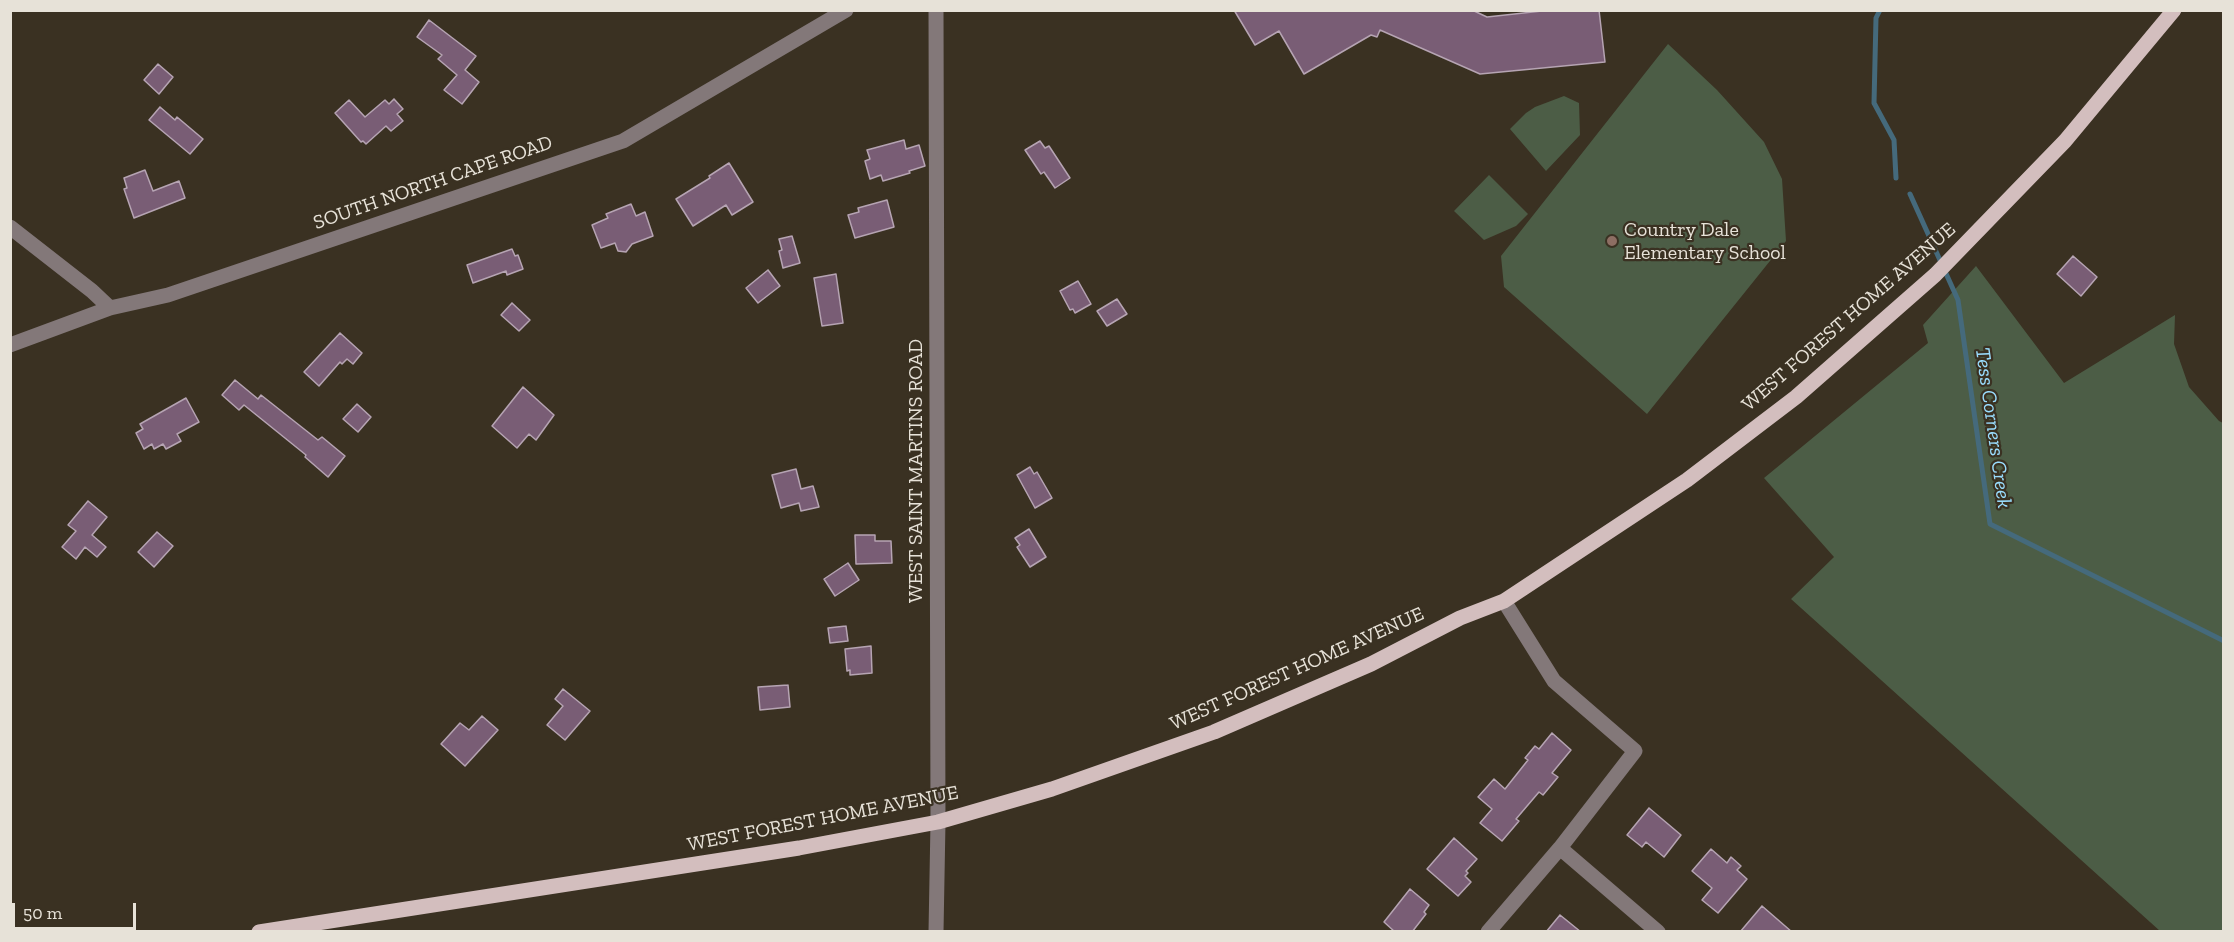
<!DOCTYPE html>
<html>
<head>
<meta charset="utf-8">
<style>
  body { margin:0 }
  #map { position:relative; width:2234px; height:942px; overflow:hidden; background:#3a3122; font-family:"Zilla Slab",serif }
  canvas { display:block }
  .frame { position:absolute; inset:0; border:12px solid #e7e2d8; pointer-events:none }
  .scale { position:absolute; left:12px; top:903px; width:124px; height:27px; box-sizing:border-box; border:3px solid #e7e2d8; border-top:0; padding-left:8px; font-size:18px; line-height:21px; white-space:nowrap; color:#e7e2d8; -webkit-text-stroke:4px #3a3122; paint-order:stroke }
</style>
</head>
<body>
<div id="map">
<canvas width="2234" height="942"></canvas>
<div class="frame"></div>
<div class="scale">50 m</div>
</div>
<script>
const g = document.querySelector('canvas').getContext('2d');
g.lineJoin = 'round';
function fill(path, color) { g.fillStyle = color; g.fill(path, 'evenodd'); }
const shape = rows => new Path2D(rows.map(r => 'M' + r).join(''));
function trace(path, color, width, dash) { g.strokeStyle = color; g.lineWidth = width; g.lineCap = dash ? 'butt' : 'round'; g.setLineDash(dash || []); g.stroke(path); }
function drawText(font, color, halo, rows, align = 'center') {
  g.font = font + ' "Zilla Slab",serif'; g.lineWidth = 4.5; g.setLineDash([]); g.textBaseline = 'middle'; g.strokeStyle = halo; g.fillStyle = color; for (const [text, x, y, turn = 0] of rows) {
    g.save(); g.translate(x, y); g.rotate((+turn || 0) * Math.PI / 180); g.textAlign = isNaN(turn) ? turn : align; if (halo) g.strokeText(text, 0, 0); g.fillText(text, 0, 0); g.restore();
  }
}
const green = shape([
  [1668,44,1717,90,1764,142,1782,179,1786,241,1647,414,1504,287,1501,256],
  [1564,96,1579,103,1580,135,1546,171,1510,129,1526,113,1535,107],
  [1489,175,1528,214,1516,226,1484,240,1454,211],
  [1976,266,2064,383,2175,315,2174,344,2189,387,2219,421,2223,423,2223,931,2160,931,1791,599,1834,557,1764,478,1928,343,1923,325]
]);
const stream = shape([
  [1880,10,1876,18,1874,103,1894,140,1896,178],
  [1910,194,1958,300,1990,524,2224,641]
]);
const building = shape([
  [1234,10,1472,10,1487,17,1551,10,1599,10,1605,62,1480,74,1380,30,1377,37,1371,35,1304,74,1279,31,1255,45,1234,10],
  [429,20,476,56,465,70,479,82,462,104,444,90,457,75,438,59,442,55,417,37,429,20],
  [158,64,173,77,159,94,144,80,158,64],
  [394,99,403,109,397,114,403,121,391,131,386,126,366,144,363,141,361,142,335,113,349,100,365,117,385,100,389,104,394,99],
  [160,107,175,120,177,117,203,139,190,154,149,120,160,107],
  [904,140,906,149,919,145,925,166,909,171,910,173,883,181,881,175,870,179,865,161,870,159,867,150,904,140],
  [1040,141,1045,148,1049,146,1070,178,1055,188,1044,172,1041,174,1025,150,1040,141],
  [729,163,753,202,732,215,726,205,693,226,676,199,710,178,709,176,729,163],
  [145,170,153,191,179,181,185,198,134,218,124,189,127,188,124,178,145,170],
  [887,200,894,227,855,238,848,215,859,212,858,208,887,200],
  [631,204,636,216,645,212,653,236,632,244,626,252,618,251,615,243,601,248,592,225,608,218,606,214,631,204],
  [792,236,800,263,783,268,779,251,782,250,779,239,792,236],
  [512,249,515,256,518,255,523,269,507,275,506,271,473,283,467,265,512,249],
  [2073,256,2097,277,2081,296,2057,274,2073,256],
  [768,270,780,286,758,303,746,288,768,270],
  [836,274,843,323,822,326,814,278,836,274],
  [1078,281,1091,304,1075,313,1073,309,1070,310,1060,291,1078,281],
  [1117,299,1127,314,1107,326,1097,311,1117,299],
  [512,303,530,320,519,331,501,315,512,303],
  [340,333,362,353,353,364,347,359,342,364,340,362,319,386,304,372,340,333],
  [235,380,258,399,261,395,318,440,322,437,345,456,328,477,305,457,306,455,244,405,239,410,222,395,235,380],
  [523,387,554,415,536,440,529,434,517,448,492,426,523,387],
  [186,398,199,422,177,434,181,441,166,449,163,444,154,449,152,444,144,449,136,433,143,429,140,424,186,398],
  [357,404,371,417,358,432,343,419,357,404],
  [1030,467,1034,474,1037,472,1052,498,1035,508,1017,475,1030,467],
  [796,469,801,489,813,486,819,507,801,511,799,503,781,508,772,475,796,469],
  [88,501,107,517,92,535,106,547,97,557,85,547,76,559,62,547,76,531,68,525,88,501],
  [1029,529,1046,557,1030,567,1017,547,1020,545,1015,538,1029,529],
  [157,532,173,546,154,567,138,552,157,532],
  [855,535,875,535,875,541,891,541,892,563,856,564,855,535],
  [848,563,859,580,835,596,824,579,848,563],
  [846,626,848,641,830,643,828,628,846,626],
  [871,646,872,673,850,675,850,670,847,671,845,649,871,646],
  [788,685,790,707,760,710,758,687,788,685],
  [563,689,590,711,565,740,547,725,563,706,555,699,563,689],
  [482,716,498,730,465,766,441,744,460,723,469,730,482,716],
  [1552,733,1571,750,1552,773,1558,777,1543,795,1539,792,1516,819,1519,821,1502,841,1480,823,1492,809,1478,797,1494,779,1505,789,1528,760,1525,758,1535,746,1539,749,1552,733],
  [1649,808,1681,835,1664,857,1646,842,1642,847,1627,835,1649,808],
  [1454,838,1477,859,1466,871,1468,873,1465,876,1471,882,1458,896,1427,869,1454,838],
  [1711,849,1727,863,1731,857,1741,866,1737,870,1747,879,1718,913,1702,900,1712,888,1692,871,1711,849],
  [1410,889,1429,905,1424,912,1426,914,1412,932,1395,932,1384,922,1410,889],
  [1762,906,1792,932,1740,932,1762,906],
  [1560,915,1581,932,1546,932,1560,915]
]);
const minor = shape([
  [10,227,92,291,110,308],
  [10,345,110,308,168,295,623,141,846,10],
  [1560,848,1658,932],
  [936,932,938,822,936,10],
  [1488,932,1560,848,1635,751,1554,681,1504,601]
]);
const major = shape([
  [259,932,799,848,938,822,1052,789,1214,732,1371,664,1460,618,1504,601,1687,480,1796,397,1935,275,2065,141,2174,10]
]);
const markers = [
  [1612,241,6,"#8d6e63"]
];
const streetNames = [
  ["SOUTH NORTH CAPE ROAD",433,183,-19],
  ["WEST FOREST HOME AVENUE",1849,317,-41],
  ["WEST SAINT MARTINS ROAD",916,471,-90],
  ["WEST FOREST HOME AVENUE",1297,669,-24],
  ["WEST FOREST HOME AVENUE",823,819,-11]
];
const poiNames = [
  ["Country Dale",1624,230],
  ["Elementary School",1624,253]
];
const waterNames = [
  ["Tess Corners Creek",1993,428,82]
];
fill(green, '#4c5d46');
trace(stream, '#456a7c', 5);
fill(building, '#795d75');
trace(building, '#b6a4b3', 1.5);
trace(minor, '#837879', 15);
trace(major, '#d3bebe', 15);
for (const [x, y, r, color] of markers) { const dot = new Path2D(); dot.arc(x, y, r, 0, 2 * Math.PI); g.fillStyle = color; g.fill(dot); trace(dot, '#3a3122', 2); }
drawText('20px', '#e7e2d8', '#3a3122', streetNames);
drawText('20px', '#e7e2d8', '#3a3122', poiNames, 'left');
drawText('italic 21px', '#9addfe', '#3a3122', waterNames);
</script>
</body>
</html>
